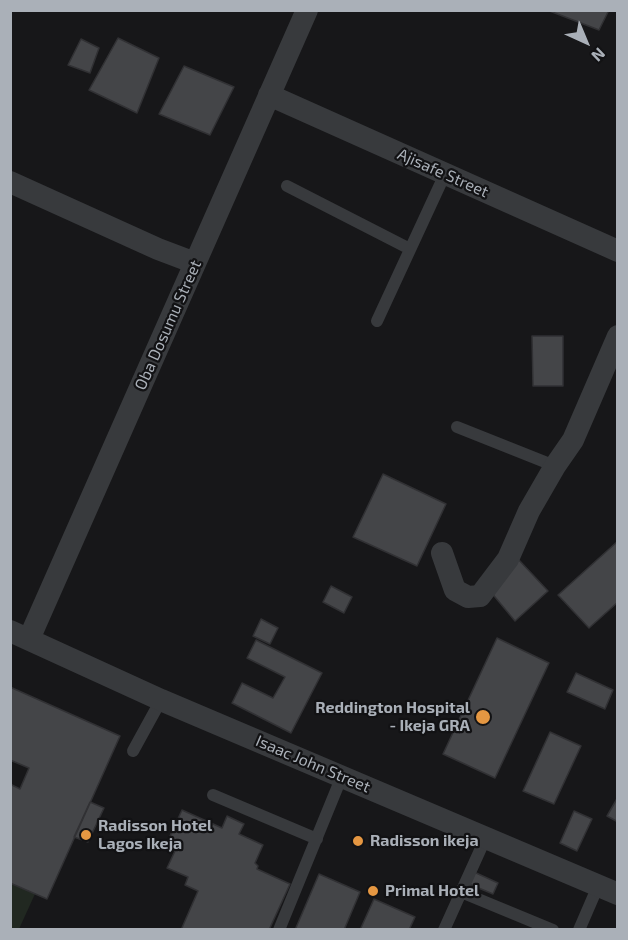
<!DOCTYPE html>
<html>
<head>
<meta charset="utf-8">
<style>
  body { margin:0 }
  #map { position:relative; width:628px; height:940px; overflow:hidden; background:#171719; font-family:"Exo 2",sans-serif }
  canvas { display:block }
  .frame { position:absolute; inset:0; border:12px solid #aab0b8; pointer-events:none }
  .north { position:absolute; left:556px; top:12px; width:60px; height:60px; -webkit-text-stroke:4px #121214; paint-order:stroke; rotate:136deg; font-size:16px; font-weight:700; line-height:24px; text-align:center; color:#aab0b8 }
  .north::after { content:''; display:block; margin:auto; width:21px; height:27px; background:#aab0b8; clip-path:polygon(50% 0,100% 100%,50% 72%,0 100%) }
</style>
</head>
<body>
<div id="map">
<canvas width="628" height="940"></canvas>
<div class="frame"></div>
<div class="north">N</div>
</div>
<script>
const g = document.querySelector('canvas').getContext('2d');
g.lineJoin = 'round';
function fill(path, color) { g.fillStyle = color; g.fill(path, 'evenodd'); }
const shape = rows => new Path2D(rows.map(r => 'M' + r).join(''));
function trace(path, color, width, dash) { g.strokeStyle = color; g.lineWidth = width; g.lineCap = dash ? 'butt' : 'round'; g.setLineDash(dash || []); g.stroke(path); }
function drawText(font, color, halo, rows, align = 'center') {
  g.font = font + ' "Exo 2",sans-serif'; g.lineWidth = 4.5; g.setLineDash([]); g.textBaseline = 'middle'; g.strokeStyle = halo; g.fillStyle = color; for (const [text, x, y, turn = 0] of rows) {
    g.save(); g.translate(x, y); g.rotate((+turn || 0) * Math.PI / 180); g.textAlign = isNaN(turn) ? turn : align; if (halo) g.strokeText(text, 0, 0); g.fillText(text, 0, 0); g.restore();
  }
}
const green = shape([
  [10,883,35,894,19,929,11,929]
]);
const building = shape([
  [547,10,609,10,599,30,547,10],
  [118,38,159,58,137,113,89,90,118,38],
  [81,39,99,48,90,73,68,65,81,39],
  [184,66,234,87,210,135,159,114,184,66],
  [532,336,563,336,563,386,533,386,532,336],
  [383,474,446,504,417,566,353,537,383,474],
  [618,541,618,602,589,628,558,595,618,541],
  [518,559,548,591,515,621,490,591,518,559],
  [331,586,352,597,344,613,323,602,331,586],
  [261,619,278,628,270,644,253,636,261,619],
  [497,638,549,663,495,778,443,754,497,638],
  [256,640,322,673,291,733,232,703,242,683,273,698,285,677,247,658,256,640],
  [576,673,613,690,605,709,567,692,576,673],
  [10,687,120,736,47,899,10,883,10,784,20,789,29,768,10,760,10,687],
  [550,732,581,746,554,804,523,791,550,732],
  [618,797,618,822,607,816,618,797],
  [90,802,104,808,88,842,74,837,90,802],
  [182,810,222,828,227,816,244,824,239,834,263,845,255,863,258,866,257,869,290,884,269,930,181,930,198,891,185,885,188,877,167,868,175,851,165,847,182,810],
  [574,811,592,819,577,851,560,843,574,811],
  [474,872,498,883,493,894,469,884,474,872],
  [319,874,360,892,344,930,295,930,319,874],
  [374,899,415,917,409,930,360,930,374,899]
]);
const lane = shape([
  [287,186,410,249],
  [377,321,445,174],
  [457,427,555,466],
  [133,751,161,700],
  [213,795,317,839],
  [461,892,553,930],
  [279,930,342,776],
  [444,930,486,837],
  [579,930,598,886]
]);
const street = shape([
  [269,95,618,251],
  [10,182,158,249,195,263],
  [442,553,455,590,468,597,480,596,508,559,529,511,555,466,573,440,618,336],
  [10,631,161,700,618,894],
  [29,639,307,10]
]);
const markers = [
  [483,717,8,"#e59742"],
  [86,835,6,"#e59742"],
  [358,841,6,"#e59742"],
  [373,891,6,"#e59742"]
];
const streetNames = [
  ["Ajisafe Street",443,173,24],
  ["Oba Dosumu Street",168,325,-66],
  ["Isaac John Street",313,764,23]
];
const poiNames = [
  ["Reddington Hospital",470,708,"right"],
  ["- Ikeja GRA",470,726,"right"],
  ["Radisson Hotel",98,826],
  ["Lagos Ikeja",98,844],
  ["Radisson ikeja",370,841],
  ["Primal Hotel",385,891]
];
fill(green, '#212821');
fill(building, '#444548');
trace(building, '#313134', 1.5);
trace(lane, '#383a3d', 12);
trace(street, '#383a3d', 22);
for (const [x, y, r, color] of markers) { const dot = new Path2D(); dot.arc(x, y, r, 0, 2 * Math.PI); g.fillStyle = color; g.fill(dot); trace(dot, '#121214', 2); }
drawText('16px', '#aab0b8', '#121214', streetNames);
drawText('bold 16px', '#aab0b8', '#121214', poiNames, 'left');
</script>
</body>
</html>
